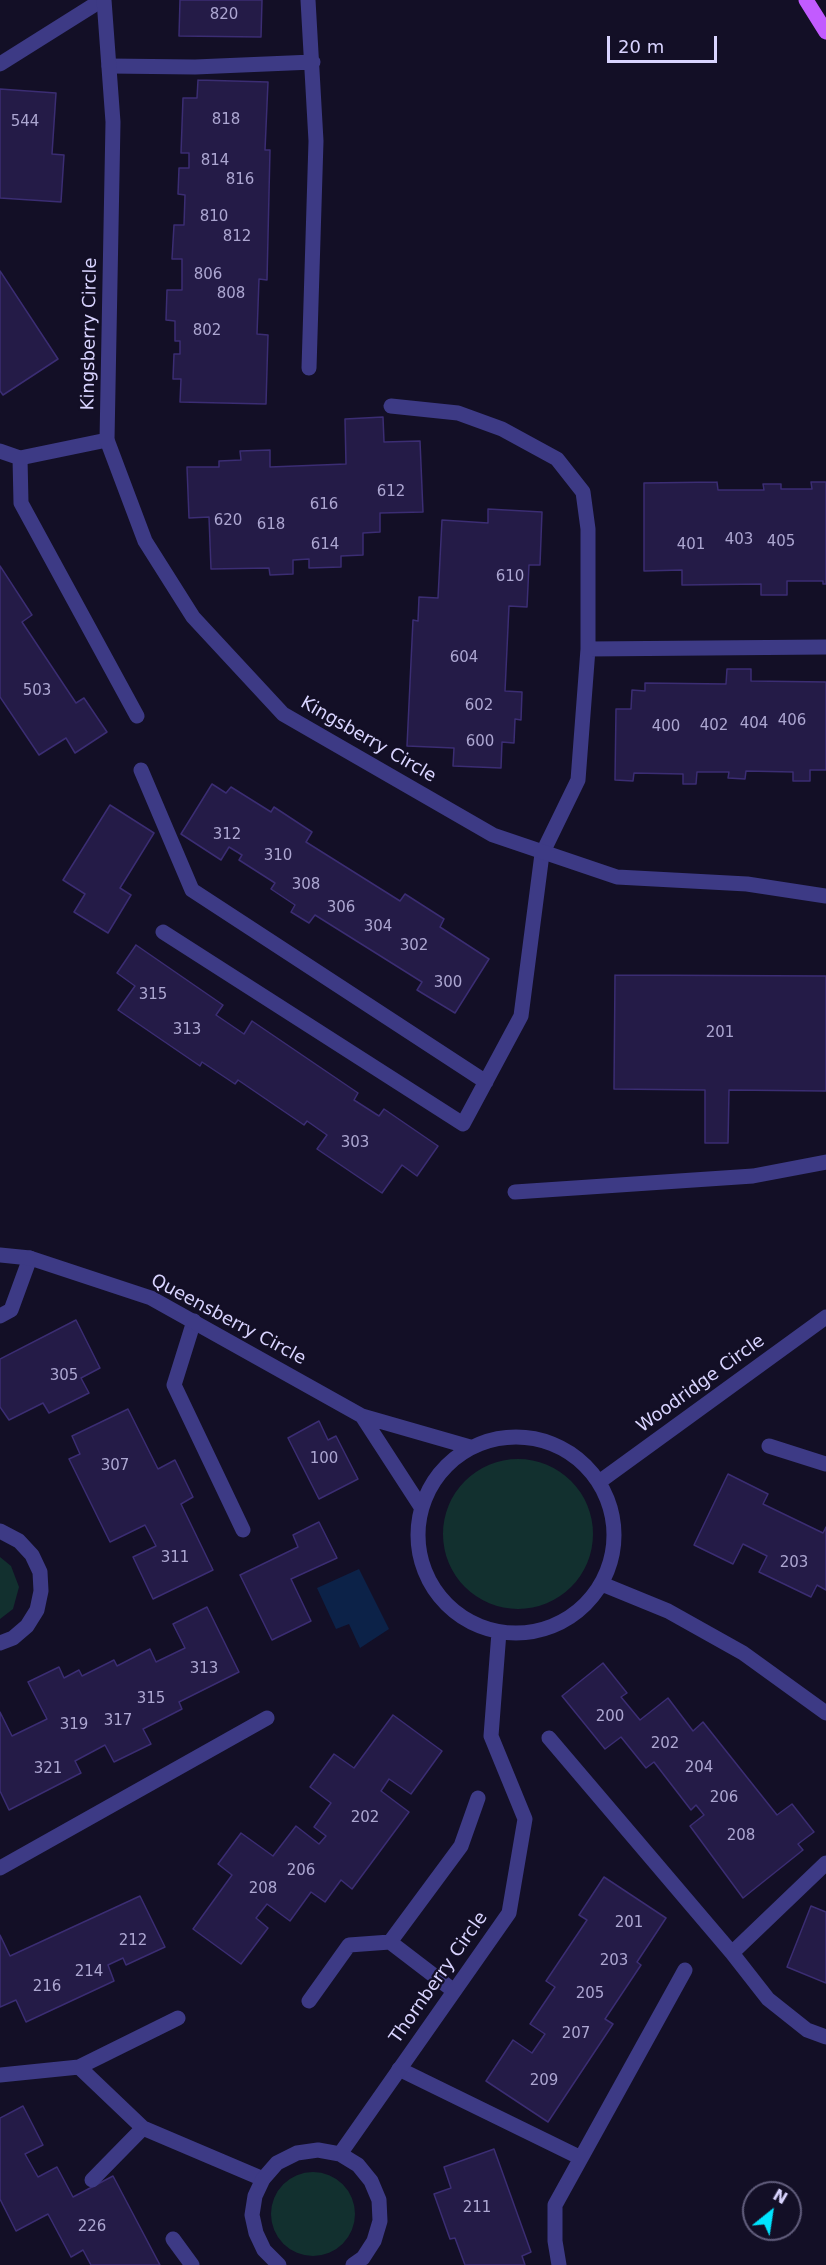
<!DOCTYPE html>
<html>
<head>
<meta charset="utf-8">
<style>
  body { margin:0 }
  #map { position:relative; width:826px; height:2265px; overflow:hidden; background:#130f26; font-family:"DejaVu Sans",sans-serif }
  canvas { display:block }
  .north { position:absolute; left:742px; top:2181px; width:60px; height:60px; box-sizing:border-box; background:#130f26; border:2px solid #625e7d; border-radius:50%; rotate:30deg; font-size:16px; font-weight:700; line-height:24px; text-align:center; color:#d9d4ff }
  .north::after { content:''; display:block; margin:auto; width:21px; height:27px; background:#00e5ff; clip-path:polygon(50% 0,100% 100%,50% 72%,0 100%) }
  .scale { position:absolute; left:607px; top:36px; width:110px; height:27px; box-sizing:border-box; border:3px solid #d9d4ff; border-top:0; padding-left:8px; font-size:18px; line-height:21px; white-space:nowrap; color:#d9d4ff; -webkit-text-stroke:4px #130f26; paint-order:stroke }
</style>
</head>
<body>
<div id="map">
<canvas width="826" height="2265"></canvas>
<div class="north">N</div>
<div class="scale">20 m</div>
</div>
<script>
const g = document.querySelector('canvas').getContext('2d');
g.lineJoin = 'round';
function fill(path, color) { g.fillStyle = color; g.fill(path, 'evenodd'); }
const shape = rows => new Path2D(rows.map(r => 'M' + r).join(''));
function trace(path, color, width, dash) { g.strokeStyle = color; g.lineWidth = width; g.lineCap = dash ? 'butt' : 'round'; g.setLineDash(dash || []); g.stroke(path); }
function drawText(font, color, halo, rows, align = 'center') {
  g.font = font + ' "DejaVu Sans",sans-serif'; g.lineWidth = 4.5; g.setLineDash([]); g.textBaseline = 'middle'; g.strokeStyle = halo; g.fillStyle = color; for (const [text, x, y, turn = 0] of rows) {
    g.save(); g.translate(x, y); g.rotate((+turn || 0) * Math.PI / 180); g.textAlign = isNaN(turn) ? turn : align; if (halo) g.strokeText(text, 0, 0); g.fillText(text, 0, 0); g.restore();
  }
}
const green = shape([
  '443 1534a75 75 0 1 1 150 0a75 75 0 1 1-150 0Z',
  [0,1557,11,1566,19,1587,13,1609,0,1619],
  '271 2214a42 42 0 1 1 84 0a42 42 0 1 1-84 0Z'
]);
const water = shape([
  [359,1569,389,1629,360,1648,349,1624,336,1629,317,1588]
]);
const building = shape([
  [180,0,262,0,261,37,179,36,180,0],
  [198,80,268,82,265,150,270,150,267,280,259,279,257,334,268,335,266,404,180,402,181,379,173,379,174,354,180,354,180,341,175,341,175,321,166,320,167,290,182,290,182,259,172,259,174,225,184,225,185,195,178,194,179,168,189,168,189,153,181,153,183,98,197,98,198,80],
  [0,89,56,93,52,154,64,155,61,202,0,198,0,89],
  [0,271,58,359,3,395,0,391,0,271],
  [383,417,384,442,420,441,423,512,380,513,380,532,363,533,363,555,341,556,341,567,309,568,309,559,293,560,293,574,270,575,269,568,211,569,209,517,189,518,187,467,219,467,219,461,241,460,240,451,270,450,270,467,346,464,345,419,383,417],
  [717,482,718,490,764,490,763,484,781,484,781,489,812,489,811,482,826,482,826,584,823,584,823,581,787,581,787,595,761,595,761,584,682,585,682,570,644,571,644,483,717,482],
  [488,509,542,512,540,565,529,565,527,607,509,606,505,691,522,692,521,720,515,719,514,743,502,742,501,768,453,766,454,748,407,746,413,620,418,621,419,597,438,598,442,520,488,523,488,509],
  [0,566,32,615,22,622,76,703,84,698,107,732,75,753,66,738,39,755,0,697,0,566],
  [727,669,751,669,751,681,826,682,826,770,810,770,810,781,793,781,793,772,746,771,745,779,728,778,729,772,697,772,696,784,683,784,683,774,634,773,633,781,615,780,616,709,631,709,632,690,645,691,645,683,726,684,727,669],
  [212,784,226,793,231,787,271,812,274,807,312,832,306,842,400,901,405,894,444,919,440,927,489,959,455,1013,417,990,422,982,315,915,309,923,291,912,295,905,271,889,275,883,239,860,242,855,229,847,221,860,181,834,212,784],
  [110,805,154,833,120,888,131,895,108,933,74,912,85,894,63,880,110,805],
  [136,945,223,1005,216,1015,244,1034,252,1021,358,1093,354,1100,379,1116,384,1109,438,1146,417,1176,402,1165,382,1193,317,1149,327,1135,307,1121,304,1125,238,1080,235,1084,202,1062,200,1066,118,1010,135,986,117,973,136,945],
  [615,975,826,976,826,1091,729,1090,728,1143,705,1143,705,1090,614,1089,615,975],
  [76,1320,100,1368,81,1378,89,1393,49,1413,43,1403,9,1420,0,1407,0,1359,76,1320],
  [128,1409,158,1469,175,1460,193,1497,181,1504,213,1570,153,1599,133,1557,156,1546,145,1525,110,1542,69,1459,80,1454,72,1436,128,1409],
  [319,1421,328,1440,336,1436,358,1479,319,1499,288,1438,319,1421],
  [728,1474,768,1494,763,1504,823,1533,826,1527,826,1590,817,1585,811,1597,759,1572,767,1556,743,1544,733,1564,694,1545,728,1474],
  [319,1522,337,1558,291,1579,311,1621,272,1640,240,1575,298,1547,293,1535,319,1522],
  [207,1607,239,1672,179,1702,182,1709,143,1729,151,1744,114,1762,105,1745,75,1761,81,1773,9,1810,0,1791,0,1712,12,1736,47,1719,28,1682,59,1667,64,1678,79,1670,82,1676,114,1660,117,1666,150,1649,156,1662,185,1648,173,1624,207,1607],
  [603,1663,627,1693,621,1697,640,1720,668,1698,693,1731,703,1722,777,1815,792,1804,814,1832,798,1844,803,1850,743,1898,690,1826,704,1815,696,1805,691,1810,654,1762,646,1768,621,1737,605,1749,562,1696,603,1663],
  [393,1715,442,1751,411,1794,389,1779,381,1791,409,1812,352,1889,341,1880,325,1902,311,1892,290,1921,267,1904,256,1918,268,1928,241,1964,193,1929,232,1875,218,1864,241,1833,273,1856,296,1826,319,1844,326,1836,314,1827,331,1803,310,1787,334,1754,354,1768,393,1715],
  [604,1877,666,1918,637,1962,641,1965,605,2019,613,2024,548,2122,486,2081,513,2040,532,2053,545,2034,530,2024,555,1987,546,1981,587,1920,579,1915,604,1877],
  [140,1896,165,1947,126,1965,123,1958,108,1965,114,1981,26,2022,16,2000,0,2007,0,1935,10,1956,140,1896],
  [811,1906,826,1912,826,1983,787,1967,811,1906],
  [23,2106,43,2145,25,2154,38,2177,57,2167,73,2197,113,2176,160,2265,91,2265,83,2250,71,2257,48,2214,16,2231,0,2199,0,2118,23,2106],
  [494,2149,531,2252,522,2256,525,2265,465,2265,455,2238,450,2239,434,2194,451,2188,444,2167,494,2149]
]);
const lane = shape([
  [308,0,316,141,309,368],
  [0,64,102,0],
  [109,66,195,67,313,62],
  [0,451,20,458,21,503,137,716],
  [20,458,107,440],
  [588,649,826,647],
  [141,770,192,890,486,1082],
  [163,932,463,1124,521,1016,542,854,578,780,588,649,588,529,583,492,557,459,502,429,458,413,391,406],
  [515,1192,753,1176,826,1162],
  [0,1316,11,1310,30,1258],
  [194,1321,174,1385,243,1530],
  [769,1446,826,1464],
  [549,1738,732,1953,826,1863],
  [0,1868,267,1718],
  [390,1942,454,1991],
  [732,1953,768,1999,807,2030,826,2037],
  [309,2001,349,1945,390,1942,461,1846,478,1798],
  [79,2067,143,2128,263,2179],
  [399,2069,581,2158,685,1970],
  [0,2075,79,2067,178,2018],
  [92,2180,143,2128],
  [173,2239,192,2265],
  [559,2265,555,2241,555,2205,581,2158]
]);
const street = shape([
  [104,0,113,122,107,440,145,541,193,617,283,714,493,835,617,877,747,884,826,896],
  [0,1255,30,1258,151,1298,362,1416,470,1447],
  [362,1416,421,1507],
  '418 1535a98 98 0 1 1 196 0a98 98 0 1 1-196 0Z',
  [599,1482,826,1317],
  [0,1531,19,1541,32,1555,40,1572,41,1591,37,1610,27,1626,13,1638,0,1643],
  [602,1584,668,1611,743,1653,826,1713],
  [340,2154,509,1913,525,1819,491,1736,499,1632],
  [279,2265,264,2250,256,2233,252,2215,255,2196,263,2179,277,2163,297,2153,318,2150,340,2154,358,2165,371,2181,379,2200,380,2221,374,2241,363,2258,353,2265]
]);
const primary = shape([
  [806,0,826,32]
]);
const numberNames = [
  ["820",224,15],
  ["818",226,120],
  ["544",25,122],
  ["814",215,161],
  ["816",240,180],
  ["810",214,217],
  ["812",237,237],
  ["806",208,275],
  ["808",231,294],
  ["802",207,331],
  ["612",391,492],
  ["616",324,505],
  ["620",228,521],
  ["618",271,525],
  ["403",739,540],
  ["405",781,542],
  ["614",325,545],
  ["401",691,545],
  ["610",510,577],
  ["604",464,658],
  ["503",37,691],
  ["602",479,706],
  ["406",792,721],
  ["404",754,724],
  ["402",714,726],
  ["400",666,727],
  ["600",480,742],
  ["312",227,835],
  ["310",278,856],
  ["308",306,885],
  ["306",341,908],
  ["304",378,927],
  ["302",414,946],
  ["300",448,983],
  ["315",153,995],
  ["313",187,1030],
  ["201",720,1033],
  ["303",355,1143],
  ["305",64,1376],
  ["100",324,1459],
  ["307",115,1466],
  ["311",175,1558],
  ["203",794,1563],
  ["313",204,1669],
  ["315",151,1699],
  ["200",610,1717],
  ["317",118,1721],
  ["319",74,1725],
  ["202",665,1744],
  ["204",699,1768],
  ["321",48,1769],
  ["206",724,1798],
  ["202",365,1818],
  ["208",741,1836],
  ["206",301,1871],
  ["208",263,1889],
  ["201",629,1923],
  ["212",133,1941],
  ["203",614,1961],
  ["214",89,1972],
  ["216",47,1987],
  ["205",590,1994],
  ["207",576,2034],
  ["209",544,2081],
  ["211",477,2208],
  ["226",92,2227]
];
const streetNames = [
  ["Kingsberry Circle",90,334,-89],
  ["Kingsberry Circle",368,740,30],
  ["Queensberry Circle",228,1320,28],
  ["Woodridge Circle",701,1384,-36],
  ["Thornberry Circle",439,1978,-55]
];
fill(green, '#12302f');
fill(water, '#0c2248');
fill(building, '#241b47');
trace(building, '#3b2d73', 1.5);
trace(lane, '#3d3a85', 15);
trace(street, '#3d3a85', 15);
trace(primary, '#c25bff', 15);
drawText('15px', '#aca6d1', null, numberNames);
drawText('18px', '#d9d4ff', '#130f26', streetNames);
</script>
</body>
</html>
